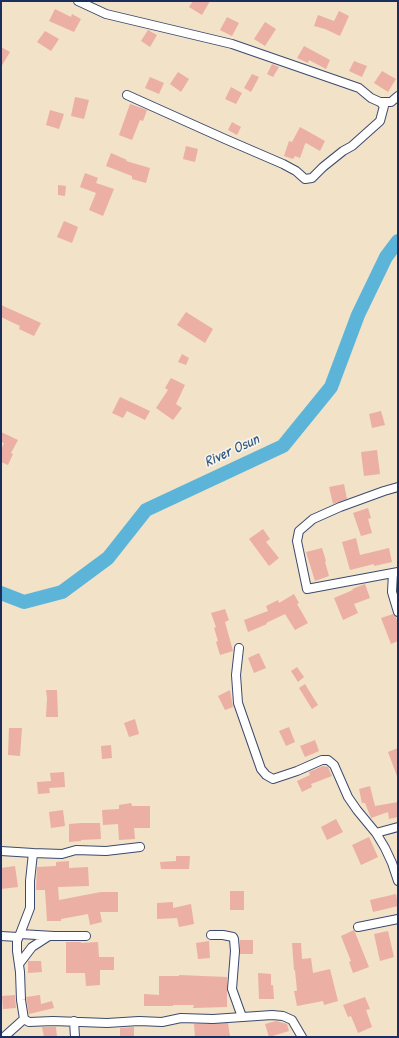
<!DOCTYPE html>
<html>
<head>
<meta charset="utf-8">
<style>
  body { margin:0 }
  #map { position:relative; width:399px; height:1038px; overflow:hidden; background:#f2e2c7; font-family:"Patrick Hand",sans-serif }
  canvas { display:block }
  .frame { position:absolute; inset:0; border:2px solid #1b2f5e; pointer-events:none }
</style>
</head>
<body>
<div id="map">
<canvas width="399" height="1038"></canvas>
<div class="frame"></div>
</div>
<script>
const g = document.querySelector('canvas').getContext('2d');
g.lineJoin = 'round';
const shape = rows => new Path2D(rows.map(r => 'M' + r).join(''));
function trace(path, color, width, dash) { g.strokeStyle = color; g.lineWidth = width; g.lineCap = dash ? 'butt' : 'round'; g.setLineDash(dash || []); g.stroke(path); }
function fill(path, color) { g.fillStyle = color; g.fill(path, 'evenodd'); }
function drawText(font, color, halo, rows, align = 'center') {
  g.font = font + ' "Patrick Hand",sans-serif'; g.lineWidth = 3.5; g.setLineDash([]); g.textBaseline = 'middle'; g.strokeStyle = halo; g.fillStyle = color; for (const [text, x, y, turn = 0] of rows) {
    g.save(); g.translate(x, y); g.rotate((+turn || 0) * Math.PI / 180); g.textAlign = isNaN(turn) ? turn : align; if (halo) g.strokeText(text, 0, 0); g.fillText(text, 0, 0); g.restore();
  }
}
const river = shape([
  [1,593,24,602,62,592,108,558,146,510,283,446,331,387,358,315,386,257,398,241]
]);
const building = shape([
  [193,1,210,1,202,15,189,7],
  [55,9,71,17,72,14,81,19,74,32,49,21],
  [339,11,349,16,340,36,325,29,314,26,318,15,334,21],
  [227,17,239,23,232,36,220,30],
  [265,22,276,29,265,46,254,39],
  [148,30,157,35,150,47,141,41],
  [45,31,59,39,51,51,37,42],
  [304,46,330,60,326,69,309,60,308,63,297,58],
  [1,47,10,52,1,67],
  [354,61,367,66,362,77,349,71],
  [272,64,279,67,273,77,267,74],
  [382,71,396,79,388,92,374,83],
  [178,72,189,79,181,92,170,84],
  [252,74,259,77,251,92,244,88],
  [150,77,164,83,159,94,145,88],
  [231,87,242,93,236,104,225,99],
  [75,97,89,100,84,119,71,116],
  [130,104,147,110,143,121,140,120,132,140,119,135],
  [50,110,64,114,59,129,46,125],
  [232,122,241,127,237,135,228,130],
  [300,127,325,141,320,151,306,143,305,144,300,158,295,156,293,159,284,156,289,141,292,142],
  [186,146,198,149,195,162,183,159],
  [111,153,127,160,126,161,150,168,146,183,132,179,132,176,106,166],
  [85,173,98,178,96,183,114,189,103,216,89,210,96,193,80,187],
  [58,185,66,186,65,196,58,195],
  [64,221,78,227,72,243,57,237],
  [1,305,41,323,34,336,19,329,20,326,1,317],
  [186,312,213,329,205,343,177,325],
  [182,354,189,358,186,365,178,362],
  [171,378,185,385,176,404,182,408,173,420,156,408,168,390,165,388],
  [120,397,150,411,145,420,127,411,123,418,112,413],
  [381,411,385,425,372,428,369,414],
  [1,432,18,440,11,453,13,454,8,465,1,462,1,450,4,443,1,442],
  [377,450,380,474,364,476,361,452],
  [344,484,347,499,333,504,329,487],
  [368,508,371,518,368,519,372,533,361,536,353,513],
  [263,529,270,539,266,542,279,558,269,566,249,539],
  [356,538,360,555,389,548,392,562,374,566,374,564,350,570,342,542],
  [322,548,326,561,325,562,329,576,315,581,306,552],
  [365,584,370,598,354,604,358,613,343,620,334,598,353,590,352,589],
  [294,594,299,603,297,604,308,623,295,630,285,614,266,623,267,624,248,632,244,620,268,611,266,606,278,600,279,603],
  [225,609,229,620,225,622,233,651,220,655,216,642,218,641,214,628,216,627,211,613],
  [393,614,396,617,398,623,398,641,391,644,381,618],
  [259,653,266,668,254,673,248,658],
  [297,667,304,677,298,682,291,671],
  [305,684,318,705,312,709,299,688],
  [46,690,57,690,58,717,46,717,47,698],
  [230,690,233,707,225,710,218,696],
  [135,719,139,734,129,737,124,723],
  [289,727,295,742,286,746,279,731],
  [9,728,22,728,20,756,8,755],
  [315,740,319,751,305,757,300,746],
  [111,745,112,758,102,759,101,746],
  [398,748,398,776,397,776,388,752],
  [323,766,328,767,332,776,311,784,312,787,302,792,297,781,310,775,309,772],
  [64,772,65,787,49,788,50,793,38,794,37,782,51,781,50,773],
  [370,786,375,806,398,802,398,817,389,819,388,812,371,818,365,803,362,803,359,789],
  [131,803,132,806,150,806,150,828,134,828,135,839,119,840,118,824,103,825,102,810,119,809,119,805],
  [63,810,65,826,51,828,49,812],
  [336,819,343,832,327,840,321,827],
  [81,823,100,823,101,839,81,840,81,841,69,842,69,824],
  [369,837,378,857,361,865,352,845],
  [176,856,190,856,189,869,161,869,160,862,176,861],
  [69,861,69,868,88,867,89,886,58,887,59,900,101,892,118,892,118,912,100,912,102,922,90,925,88,914,61,919,61,921,47,921,45,890,36,890,37,867,56,866,56,862],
  [15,866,18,887,1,889,1,868],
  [230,891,244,891,244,910,230,910],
  [396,894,398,906,373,912,370,900],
  [173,902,173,908,191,904,194,924,179,927,177,918,157,919,157,903],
  [354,930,369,967,353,973,349,962,351,961,341,936],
  [388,931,394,957,380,961,374,934],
  [240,940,253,940,253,954,240,954],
  [209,941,210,958,198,959,196,943],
  [66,942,81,942,81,943,98,942,99,957,114,957,114,970,100,970,100,985,86,986,85,973,66,973],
  [292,943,301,943,302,959,311,958,313,973,330,969,338,1001,324,1005,323,1001,297,1006,294,991,297,991,295,970,294,970],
  [28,961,41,961,42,972,28,973],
  [258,973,271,974,271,985,273,985,274,999,259,999],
  [179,975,227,977,227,1007,193,1008,194,1005,173,1005,173,1006,144,1006,144,994,159,995,159,976,179,976],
  [15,995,16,1008,3,1009,2,996],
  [40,995,41,1004,52,1001,54,1008,29,1014,26,997],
  [365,997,370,1009,366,1010,372,1027,358,1033,351,1016,348,1017,343,1005],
  [276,1021,287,1024,289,1031,269,1037,265,1024],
  [228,1023,230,1036,195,1037,194,1024],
  [42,1027,56,1027,57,1037,44,1037],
  [134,1027,134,1037,120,1037,120,1028]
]);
const minor = shape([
  [78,1,106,14,232,44,359,88,371,98,380,102,391,102,398,96],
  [127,95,225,139,283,164,296,171,305,179,312,178,323,167,343,151,352,146,380,121,384,106,380,102],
  [398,487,384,491,340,507,313,519,299,531,297,541,307,589,398,572],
  [393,573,392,592,398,612],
  [239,648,236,675,238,703,261,769,266,775,273,779,297,771,322,760,328,760,334,765,348,797,357,810,376,833,385,848,392,863,398,881],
  [376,833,398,827],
  [1,851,33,853,30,881,30,908,20,934],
  [33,853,62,854,76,850,106,851,140,847],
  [358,927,398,919],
  [211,935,223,935,233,937,234,939,235,951,232,989,242,1017],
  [1,936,18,937],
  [86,936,54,936,20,934,17,941,17,951,20,972,21,1000,24,1019,29,1022,53,1021,107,1023,139,1021,162,1022,181,1018,213,1019,272,1015,283,1016,292,1020,302,1037],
  [19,964,32,947,49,936],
  [74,1021,75,1037],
  [4,1037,24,1019]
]);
const waterNames = [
  ["River Osun",232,451,-25]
];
trace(river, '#5cb5d9', 14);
fill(building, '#ebafa4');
trace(minor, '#3b4a6e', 10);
trace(minor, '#fff', 8);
drawText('italic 15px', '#2e5783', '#f7f3e8', waterNames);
</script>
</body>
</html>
